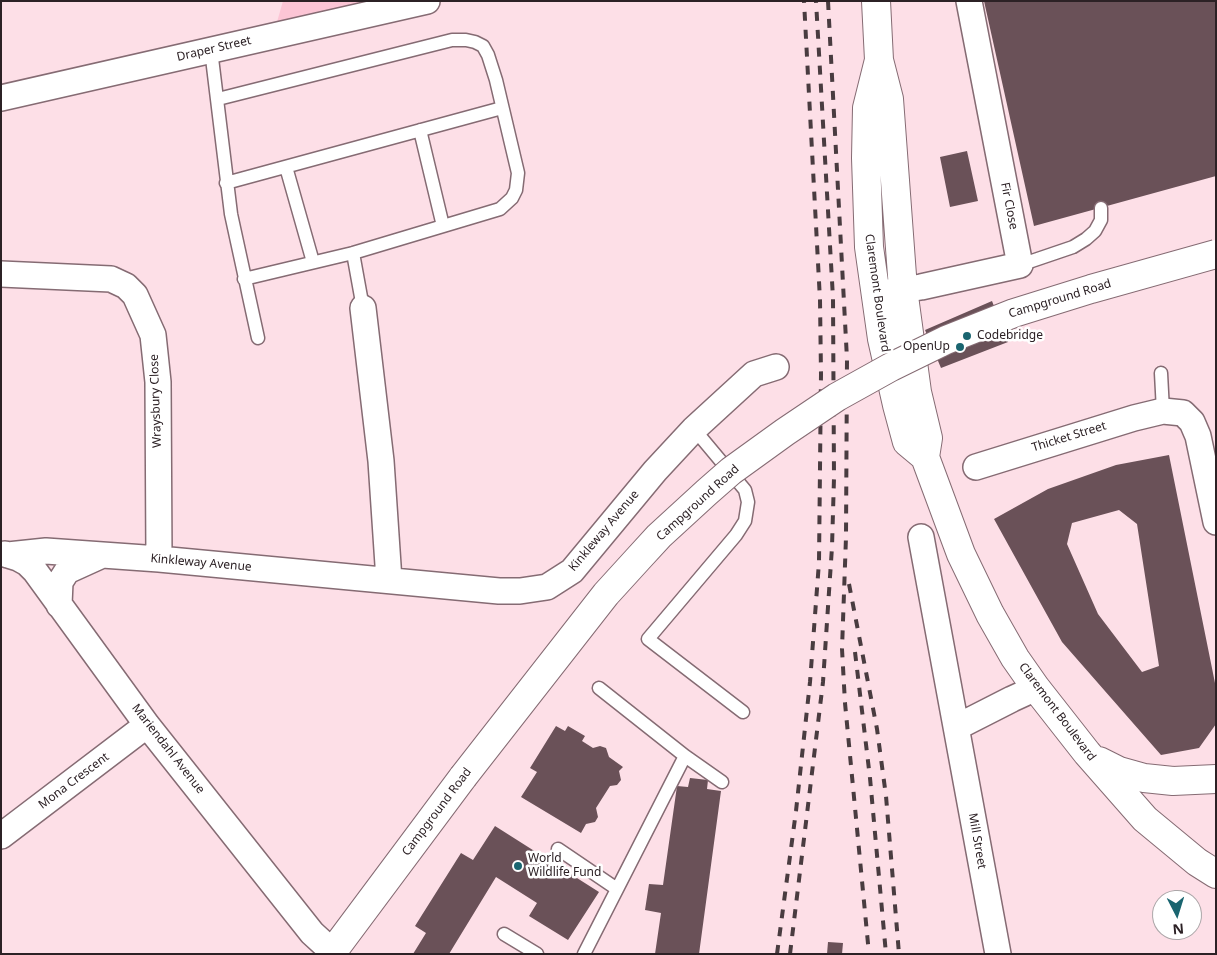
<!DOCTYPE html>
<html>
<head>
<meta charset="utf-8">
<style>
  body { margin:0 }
  #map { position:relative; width:1217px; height:955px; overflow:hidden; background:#fddfe7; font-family:"Noto Sans",sans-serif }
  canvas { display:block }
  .frame { position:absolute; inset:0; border:2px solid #2c2125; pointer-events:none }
  .north { position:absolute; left:1152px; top:890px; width:50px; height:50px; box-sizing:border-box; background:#fff; border:1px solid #aba6a8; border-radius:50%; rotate:175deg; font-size:14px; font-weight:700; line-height:20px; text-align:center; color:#2c2125 }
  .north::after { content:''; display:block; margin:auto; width:18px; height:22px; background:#1a6570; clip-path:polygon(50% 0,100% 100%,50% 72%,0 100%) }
</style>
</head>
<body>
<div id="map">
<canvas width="1217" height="955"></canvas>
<div class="frame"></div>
<div class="north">N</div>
</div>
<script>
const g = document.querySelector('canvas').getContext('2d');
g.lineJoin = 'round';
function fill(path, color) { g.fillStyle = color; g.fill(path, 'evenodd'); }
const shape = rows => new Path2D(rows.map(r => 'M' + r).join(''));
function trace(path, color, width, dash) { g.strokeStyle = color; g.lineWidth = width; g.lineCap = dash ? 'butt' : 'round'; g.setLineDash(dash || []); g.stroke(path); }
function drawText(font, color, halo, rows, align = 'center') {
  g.font = font + ' "Noto Sans",sans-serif'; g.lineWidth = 5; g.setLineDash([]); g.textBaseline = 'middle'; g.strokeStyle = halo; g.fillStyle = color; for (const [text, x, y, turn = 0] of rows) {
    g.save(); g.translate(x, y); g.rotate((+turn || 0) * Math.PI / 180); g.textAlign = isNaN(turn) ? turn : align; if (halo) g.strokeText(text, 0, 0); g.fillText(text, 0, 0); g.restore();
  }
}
const green = shape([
  [283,1,427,1,273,36]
]);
const building = shape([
  [984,1,1216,1,1216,176,1034,226],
  [967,151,978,201,950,207,940,157],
  [992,301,1008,342,941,368,925,330],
  [1169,455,1216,688,1216,724,1199,748,1161,755,1062,642,994,519,1048,489,1116,465],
  [1119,510,1137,524,1159,666,1142,672,1098,614,1067,544,1072,523],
  [556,726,565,731,568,726,585,736,582,741,593,748,600,746,606,748,609,757,623,767,619,771,621,780,617,785,610,786,596,808,598,817,595,822,586,824,581,833,521,797,537,772,530,768],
  [690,778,708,780,707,789,721,791,699,954,655,954,661,913,645,910,649,884,663,885,677,786,688,787],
  [495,826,599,892,568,940,529,916,537,903,496,877,449,954,413,954,426,933,415,926,461,853,473,860],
  [828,942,843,943,842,954,827,954]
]);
const service = shape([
  [211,50,231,214,258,338],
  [218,99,452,40,466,40,475,42,483,46,488,55,496,80,518,173,516,190,512,198,500,209,353,253,244,279],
  [420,130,443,226],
  [286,167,313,262],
  [226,183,502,108],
  [353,253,363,308],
  [1020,265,1073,247,1086,239,1095,231,1101,220,1101,208],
  [1161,373,1163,411],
  [694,429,745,490,748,502,745,521,736,535,648,639,743,712],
  [685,756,722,782],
  [558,849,617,889],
  [504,934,537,954],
  [584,954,685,756,599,688]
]);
const minor = shape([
  [1,98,427,1],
  [1,274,111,279,126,286,135,295,153,335,158,382,159,559],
  [875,294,921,287,1020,265,969,1],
  [363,308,381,461,389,580],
  [976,467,1134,418,1163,411,1183,413,1192,422,1198,436,1216,522],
  [921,537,998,954],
  [5,554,18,558,27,563,35,571,147,725,312,933,335,954],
  [8,555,46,551,159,559,499,591,520,591,547,587,572,571,655,471,694,429,754,374,776,367],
  [59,605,60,582,67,571,100,556],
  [957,727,1012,699,1036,688],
  [1,836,147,725]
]);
const tertiary = shape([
  [876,1,879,60,889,99,903,289,917,392,928,438,925,457],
  [879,60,867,108,866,158,869,247,882,339,897,405,907,442,925,457,961,554,990,614,1015,658,1036,688,1087,753,1145,819,1197,862,1216,874],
  [1099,761,1119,771,1144,778,1173,781,1216,779]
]);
const secondary = shape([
  [331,954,463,777]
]);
const rail = shape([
  [828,1,847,359,846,537,842,649,845,703,869,954],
  [849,584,877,729,886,796,899,954],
  [855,652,870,778,886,954],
  [777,954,796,811,810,682,819,562,821,374,820,300,804,1],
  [790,954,823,682,832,547,834,478,833,298,816,1]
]);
const secondaryBridge = shape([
  [463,777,606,594,637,560,659,536,707,492,731,471,785,432,837,397,891,367,946,340,1014,313,1091,289,1216,254]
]);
const markers = [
  [967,336,5,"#1a6570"],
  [960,347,5,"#1a6570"],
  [518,866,5,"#1a6570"]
];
const streetNames = [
  ["Draper Street",214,49,-13],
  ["Fir Close",1009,206,79],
  ["Claremont Boulevard",877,293,82],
  ["Campground Road",1060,299,-17],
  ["Wraysbury Close",156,401,-92],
  ["Thicket Street",1069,437,-17],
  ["Campground Road",698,503,-42],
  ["Kinkleway Avenue",604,531,-50],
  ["Kinkleway Avenue",201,563,5],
  ["Claremont Boulevard",1057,712,53],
  ["Mariendahl Avenue",168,749,52],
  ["Mona Crescent",74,781,-37],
  ["Campground Road",437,812,-53],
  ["Mill Street",977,841,80]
];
const poiNames = [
  ["Codebridge",977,336],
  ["OpenUp",950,347,"right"],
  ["World",528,859],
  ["Wildlife Fund",528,873]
];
fill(green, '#fcc5d5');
fill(building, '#6a5158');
trace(service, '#856b73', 15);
trace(minor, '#856b73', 28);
trace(tertiary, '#856b73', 30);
trace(secondary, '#856b73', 30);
trace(service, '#fff', 12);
trace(minor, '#fff', 25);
trace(tertiary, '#fff', 28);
trace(secondary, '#fff', 28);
trace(rail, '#493c40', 4, [9, 9]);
trace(secondaryBridge, '#856b73', 30, []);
trace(secondaryBridge, '#fff', 28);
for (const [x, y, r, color] of markers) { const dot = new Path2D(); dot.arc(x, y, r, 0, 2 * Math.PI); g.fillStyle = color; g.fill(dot); trace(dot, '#fff', 2); }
drawText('12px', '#2c2125', '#fff', streetNames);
drawText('12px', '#2c2125', '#fff', poiNames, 'left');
</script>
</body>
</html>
